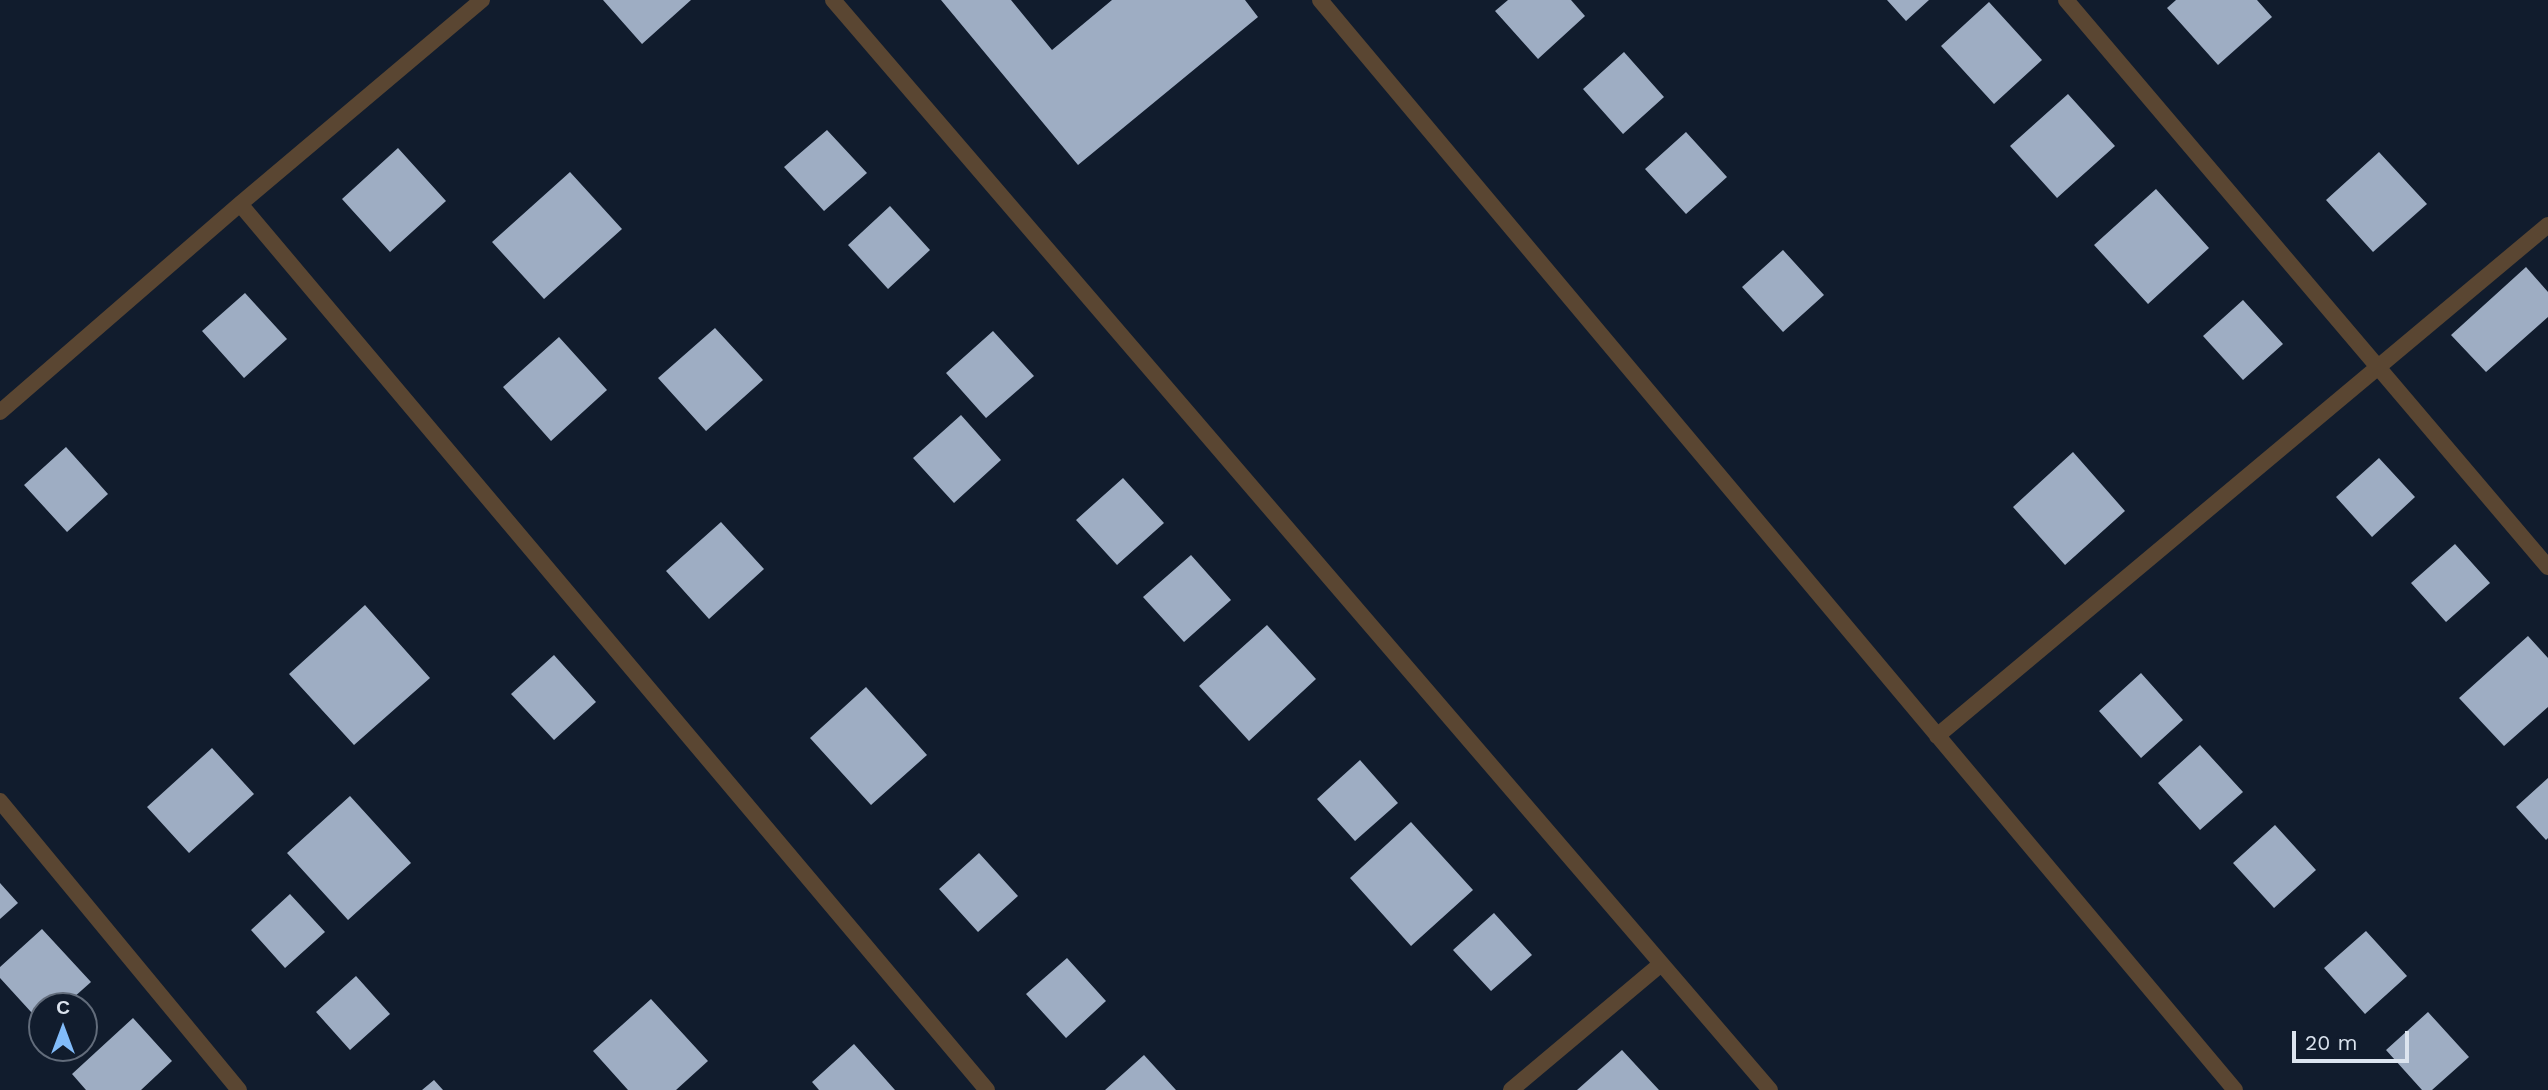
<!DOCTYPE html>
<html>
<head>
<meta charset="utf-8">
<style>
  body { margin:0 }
  #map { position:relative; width:2548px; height:1090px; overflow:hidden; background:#111c2d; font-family:"Work Sans",sans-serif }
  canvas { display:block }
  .north { position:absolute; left:28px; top:992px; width:70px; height:70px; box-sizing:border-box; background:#111c2d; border:2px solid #626c7b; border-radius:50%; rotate:0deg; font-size:19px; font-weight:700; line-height:28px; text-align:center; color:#dce4ef }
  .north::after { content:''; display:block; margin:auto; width:24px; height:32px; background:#82bcfa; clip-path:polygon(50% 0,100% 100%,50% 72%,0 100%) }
  .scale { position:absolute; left:2292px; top:1031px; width:117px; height:32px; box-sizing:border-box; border:4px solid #dce4ef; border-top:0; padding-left:9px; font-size:21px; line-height:24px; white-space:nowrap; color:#dce4ef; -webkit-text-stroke:5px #111c2d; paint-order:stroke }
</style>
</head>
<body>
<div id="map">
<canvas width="2548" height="1090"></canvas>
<div class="north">С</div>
<div class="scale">20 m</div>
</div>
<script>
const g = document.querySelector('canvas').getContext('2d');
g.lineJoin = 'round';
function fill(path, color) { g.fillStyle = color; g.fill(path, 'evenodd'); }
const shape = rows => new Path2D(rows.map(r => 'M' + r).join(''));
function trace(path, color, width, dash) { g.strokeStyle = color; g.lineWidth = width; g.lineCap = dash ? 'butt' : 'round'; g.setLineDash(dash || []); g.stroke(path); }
const building = shape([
  [603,0,691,0,642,44],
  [941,0,1011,0,1052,50,1112,0,1245,0,1258,17,1078,165],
  [1508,0,1571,0,1585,16,1538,59,1495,11],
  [1887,0,1929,0,1906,21],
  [2176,0,2257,0,2272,17,2218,65,2167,8],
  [1989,2,2042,60,1994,104,1941,46],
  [1624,52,1664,97,1623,134,1583,89],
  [2068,94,2115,146,2057,198,2010,146],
  [827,130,867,173,824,211,784,167],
  [1686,132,1727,177,1686,214,1645,169],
  [398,148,446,201,390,252,342,199],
  [2379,152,2427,204,2373,252,2326,200],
  [570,172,622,229,544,299,492,242],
  [2156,189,2209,248,2148,304,2094,245],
  [890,206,930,250,888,289,848,245],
  [1783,250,1824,295,1783,332,1742,287],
  [2526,267,2548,292,2548,317,2486,372,2451,335],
  [245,293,287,339,244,378,202,331],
  [2243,300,2283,344,2243,380,2203,336],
  [715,328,763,380,706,431,658,378],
  [993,331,1034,376,986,418,946,373],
  [559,337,607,390,551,441,503,387],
  [961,415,1001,460,954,503,913,458],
  [66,447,108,494,67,532,24,485],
  [2073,452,2125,511,2065,565,2013,507],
  [2379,458,2415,497,2372,537,2336,497],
  [1123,478,1164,523,1117,565,1076,520],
  [721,522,764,569,709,619,666,571],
  [2455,544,2490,583,2446,622,2411,583],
  [1191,555,1231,600,1184,642,1143,597],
  [365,605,430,678,354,745,289,674],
  [1267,625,1316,679,1249,741,1199,686],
  [2528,636,2548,658,2548,707,2504,746,2459,698],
  [554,655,596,702,554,740,511,694],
  [2141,673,2183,720,2141,758,2099,711],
  [866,687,927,755,871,805,810,738],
  [2200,745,2243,792,2200,830,2158,783],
  [212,748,254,794,189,853,147,807],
  [1360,760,1398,803,1355,841,1317,799],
  [2548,778,2548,838,2546,840,2516,807],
  [350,796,411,863,348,920,287,853],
  [1411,822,1473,890,1411,946,1350,878],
  [2275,825,2316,870,2274,908,2233,863],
  [979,853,1018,896,978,932,939,889],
  [0,883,18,903,0,919],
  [290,894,325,932,285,968,251,930],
  [1494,913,1532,955,1491,991,1453,950],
  [42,929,91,982,64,1006,42,1006,42,1024,0,978,0,967],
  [2366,931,2407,976,2365,1014,2324,968],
  [1067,958,1106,1001,1066,1038,1026,994],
  [356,976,390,1014,350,1050,316,1012],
  [651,999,708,1061,676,1090,628,1090,593,1051],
  [2428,1012,2469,1057,2432,1090,2422,1090,2386,1050],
  [133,1018,172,1061,141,1090,86,1090,72,1074],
  [854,1044,895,1090,819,1090,812,1082],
  [1622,1050,1659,1090,1577,1090],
  [1144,1055,1176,1090,1105,1090],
  [434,1080,443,1090,422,1090]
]);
const lane = shape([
  [833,0,1770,1090],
  [1320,0,2235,1090],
  [2066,0,2548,567],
  [240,204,987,1090],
  [0,412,240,204,482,0],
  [1937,736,2548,225],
  [0,801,239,1090],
  [1511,1090,1661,964]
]);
fill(building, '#9eadc3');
trace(lane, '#5a4632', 16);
</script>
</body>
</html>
